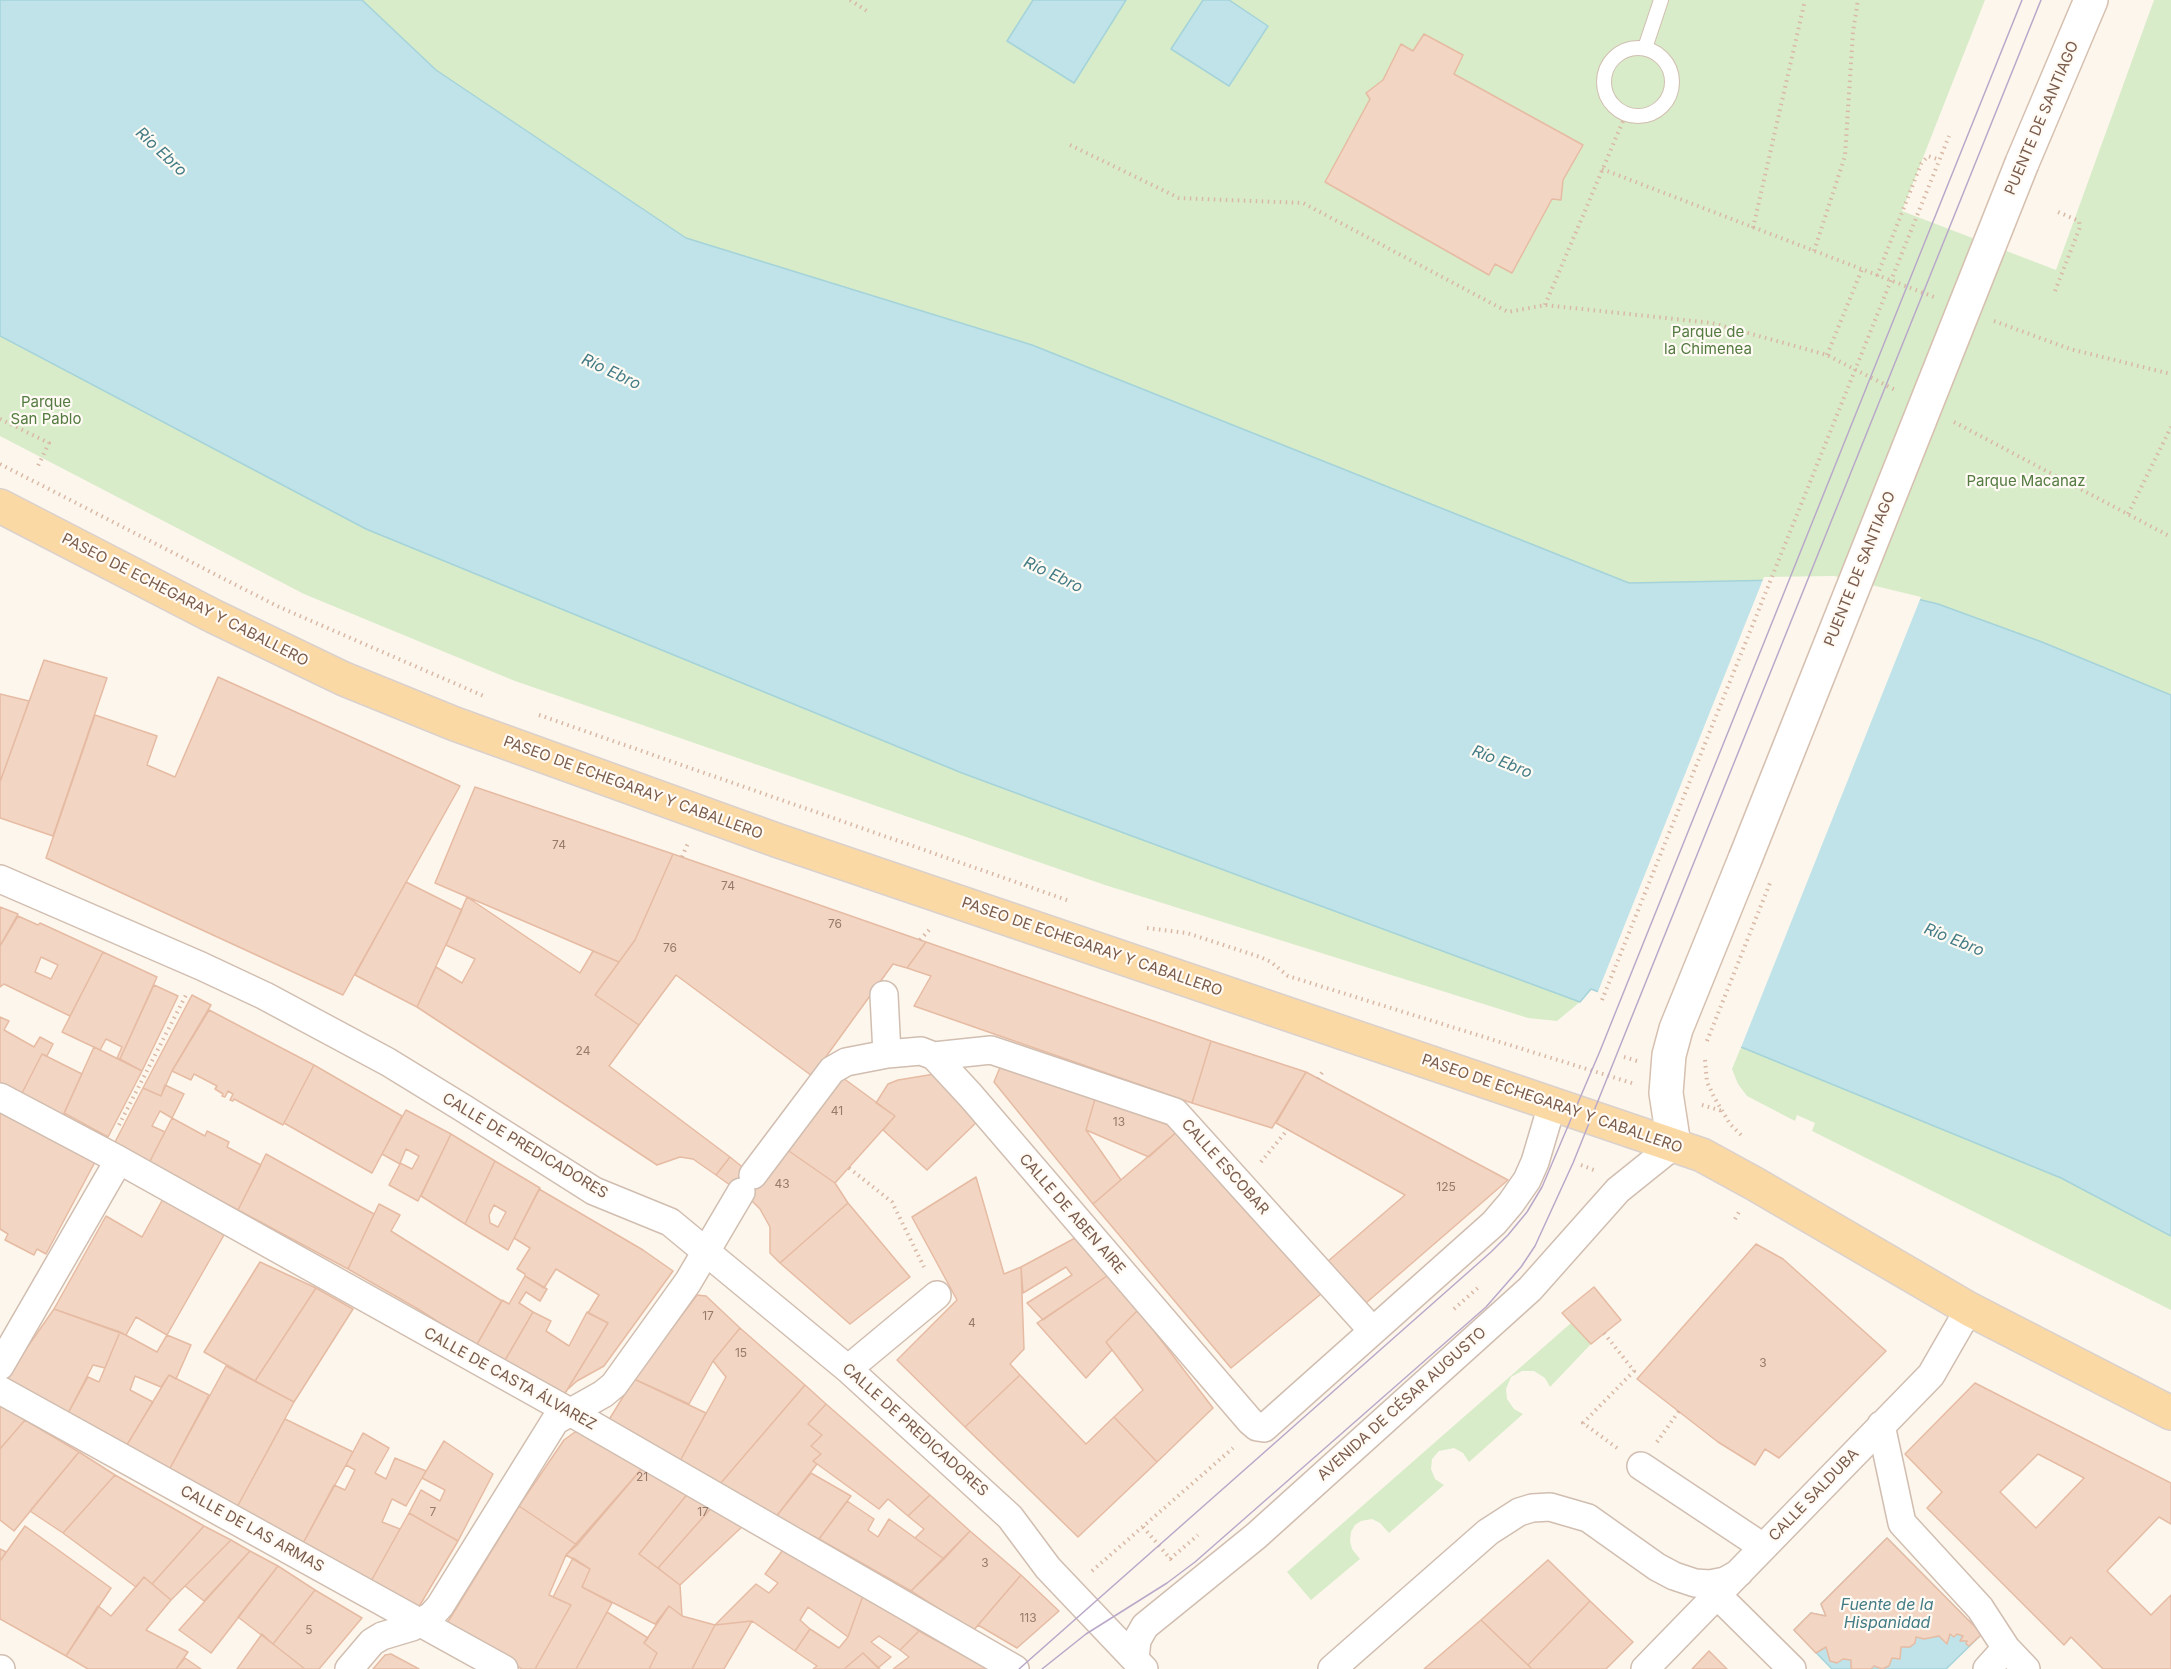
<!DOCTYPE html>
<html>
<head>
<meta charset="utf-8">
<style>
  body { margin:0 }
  canvas { display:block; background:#fdf6ec }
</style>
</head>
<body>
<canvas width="2171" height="1669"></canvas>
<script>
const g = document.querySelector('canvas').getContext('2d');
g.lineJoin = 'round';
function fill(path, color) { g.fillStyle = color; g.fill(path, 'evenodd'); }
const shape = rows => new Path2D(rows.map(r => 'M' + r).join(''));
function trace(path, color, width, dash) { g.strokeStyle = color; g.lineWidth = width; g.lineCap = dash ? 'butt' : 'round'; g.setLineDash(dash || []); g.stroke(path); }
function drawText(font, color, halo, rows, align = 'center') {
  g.font = font + ' Inter,sans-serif'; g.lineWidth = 4.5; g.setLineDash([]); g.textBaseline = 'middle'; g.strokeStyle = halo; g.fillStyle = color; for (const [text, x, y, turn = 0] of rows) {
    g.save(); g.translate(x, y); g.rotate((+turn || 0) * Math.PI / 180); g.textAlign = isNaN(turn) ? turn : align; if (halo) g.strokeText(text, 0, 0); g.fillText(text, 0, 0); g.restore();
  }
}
const green = shape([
  [362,0,1985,0,1902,211,2056,270,2154,0,2171,0,2171,695,2042,642,1938,604,1833,579,1629,583,1032,345,686,238,436,70],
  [0,336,366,529,962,773,1580,1002,1557,1021,1528,1018,1105,885,515,681,304,594,0,436],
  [1741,1047,2062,1178,2171,1236,2171,1310,1812,1131,1815,1123,1797,1115,1795,1121,1747,1096,1738,1084,1732,1069],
  [1571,1323,1591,1344,1550,1387,1545,1378,1534,1371,1522,1371,1511,1377,1506,1389,1507,1399,1514,1409,1523,1414,1469,1462,1463,1453,1454,1448,1439,1451,1432,1459,1431,1469,1435,1479,1444,1485,1389,1533,1380,1523,1372,1519,1361,1521,1355,1525,1351,1532,1350,1541,1352,1549,1360,1559,1311,1600,1287,1572]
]);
const water = shape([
  [0,0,362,0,436,70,686,238,1032,345,1629,583,1833,579,1938,604,2042,642,2171,695,2171,1236,2061,1178,1741,1047,1591,989,1580,1002,962,773,366,529,0,336,0,0],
  [1033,0,1126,0,1074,83,1007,41,1033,0],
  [1203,0,1229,0,1268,26,1229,86,1171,49,1203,0],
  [1887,1538,1982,1634,1946,1669,1832,1669,1794,1630,1811,1613,1826,1616,1821,1604,1887,1538]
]);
const pier = shape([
  [1834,576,1921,597,1740,1050,1597,994,1764,577]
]);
const building = shape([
  [1424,34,1463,55,1454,74,1583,145,1563,180,1561,200,1552,199,1512,273,1495,264,1489,275,1325,182,1370,99,1366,93,1383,80,1401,44,1413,51,1424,34],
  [44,660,107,678,53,836,0,818,0,782,44,660],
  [218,677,460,786,343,995,46,858,95,715,157,736,147,765,175,777,218,677],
  [0,694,29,701,0,782,0,694],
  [475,787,673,854,635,940,619,962,435,883,475,787],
  [673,854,920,940,926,942,907,968,893,964,812,1076,676,975,639,1025,595,995,635,940,673,854],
  [406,882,462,910,417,1007,355,975,406,882],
  [467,897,580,973,593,951,619,962,595,995,639,1025,609,1066,730,1157,716,1175,693,1159,680,1157,657,1165,417,1007,436,967,462,983,475,959,446,945,467,897],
  [0,907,18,914,0,946,0,907],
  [18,916,38,925,40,923,103,952,70,1016,4,984,0,987,0,946,18,916],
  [41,957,58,965,51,979,35,972,41,957],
  [926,942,1211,1041,1192,1103,914,1006,931,976,907,968,926,942],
  [103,952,157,977,120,1059,117,1058,122,1047,106,1039,100,1050,62,1032,103,952],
  [154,985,178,996,142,1071,120,1059,154,985],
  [192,995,211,1005,172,1071,161,1096,143,1088,192,995],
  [209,1010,314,1065,283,1125,234,1099,233,1101,230,1100,233,1094,228,1091,225,1097,222,1096,223,1094,215,1089,217,1086,194,1074,191,1080,172,1071,209,1010],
  [0,1017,9,1021,4,1030,34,1047,40,1037,53,1044,47,1056,42,1054,20,1097,0,1085,0,1017],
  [1211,1041,1306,1072,1272,1128,1192,1103,1211,1041],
  [94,1047,142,1071,108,1137,64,1113,94,1047],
  [42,1054,82,1074,62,1118,20,1097,42,1054],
  [314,1065,402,1116,372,1173,284,1123,314,1065],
  [1001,1065,1095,1099,1086,1130,1121,1180,1093,1204,994,1082,1001,1065],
  [1306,1072,1508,1180,1366,1303,1327,1262,1405,1195,1276,1123,1306,1072],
  [941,1073,982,1117,927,1170,883,1130,895,1116,876,1103,888,1084,898,1080,941,1073],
  [839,1075,895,1116,835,1183,786,1149,839,1075],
  [165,1085,184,1094,172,1118,160,1111,152,1126,165,1132,149,1163,114,1144,143,1088,161,1096,165,1085],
  [1095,1099,1180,1129,1149,1157,1086,1130,1095,1099],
  [406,1110,451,1134,418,1201,389,1185,400,1164,382,1154,406,1110],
  [406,1149,419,1156,412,1169,400,1163,406,1149],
  [0,1112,95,1162,46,1254,37,1249,34,1255,5,1240,8,1234,0,1229,0,1112],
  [172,1118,205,1136,207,1131,229,1142,227,1147,261,1165,238,1210,149,1163,172,1118],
  [1180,1129,1321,1294,1231,1368,1093,1204,1180,1129],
  [451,1134,495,1161,465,1224,421,1196,451,1134],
  [786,1149,835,1183,848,1203,780,1263,770,1253,770,1227,760,1209,752,1201,716,1175,730,1157,761,1182,786,1149],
  [266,1154,374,1214,348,1269,238,1210,266,1154],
  [495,1161,540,1188,508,1250,465,1224,495,1161],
  [494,1205,506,1212,498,1227,490,1223,489,1215,494,1205],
  [976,1177,1004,1274,1021,1267,1024,1349,1010,1364,1020,1375,965,1427,897,1360,957,1300,912,1217,976,1177],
  [539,1189,643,1250,673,1271,604,1366,577,1381,567,1390,608,1323,588,1313,599,1295,556,1269,544,1288,525,1276,525,1274,517,1269,530,1248,514,1238,539,1189],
  [164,1197,224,1235,167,1335,136,1317,126,1335,54,1309,106,1216,142,1237,164,1197],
  [848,1203,910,1277,850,1324,780,1263,848,1203],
  [379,1204,400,1215,391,1231,502,1301,476,1346,418,1309,348,1269,379,1204],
  [1077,1237,1107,1276,1043,1320,1027,1303,1072,1275,1066,1267,1023,1293,1021,1267,1077,1237],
  [1756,1244,1783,1259,1886,1351,1779,1458,1765,1449,1755,1465,1718,1442,1637,1379,1756,1244],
  [260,1262,316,1288,255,1381,204,1352,260,1262],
  [525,1276,547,1289,540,1301,526,1292,519,1303,533,1312,504,1362,476,1346,502,1300,509,1304,525,1276],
  [1107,1276,1138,1310,1106,1342,1112,1350,1086,1378,1037,1323,1107,1276],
  [1594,1287,1621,1320,1591,1344,1562,1313,1594,1287],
  [316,1288,353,1309,294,1402,255,1381,316,1288],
  [697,1295,706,1296,740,1328,713,1361,689,1404,634,1379,697,1295],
  [54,1309,120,1332,105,1368,93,1365,66,1417,3,1382,54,1309],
  [1138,1310,1213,1408,1157,1462,1114,1417,1143,1390,1106,1342,1138,1310],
  [533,1312,551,1321,546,1331,569,1346,587,1312,608,1323,564,1395,504,1362,533,1312],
  [740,1328,805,1385,720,1484,680,1461,726,1377,713,1361,740,1328],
  [120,1332,157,1352,167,1335,191,1345,176,1379,169,1375,161,1387,135,1376,130,1390,153,1402,125,1448,66,1417,88,1377,99,1382,120,1332],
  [226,1366,294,1402,236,1509,168,1472,226,1366],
  [169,1375,209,1395,168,1472,125,1448,169,1375],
  [1020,1375,1086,1444,1114,1417,1157,1462,1078,1537,965,1427,1020,1375],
  [634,1379,706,1413,680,1461,607,1423,634,1379],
  [1975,1383,2171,1483,2171,1524,2159,1517,2107,1571,2151,1615,2171,1595,2171,1669,2103,1669,2071,1637,2064,1645,1927,1508,1942,1492,1905,1454,1975,1383],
  [2038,1454,2084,1478,2036,1528,2000,1492,2038,1454],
  [805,1385,826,1404,808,1424,822,1435,811,1446,821,1454,813,1461,817,1464,775,1518,720,1484,805,1385],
  [826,1404,930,1495,908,1516,888,1499,879,1509,813,1461,821,1454,811,1446,822,1435,808,1424,826,1404],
  [0,1405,25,1420,0,1449,0,1405],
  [285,1419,353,1452,301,1547,236,1509,285,1419],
  [25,1420,79,1452,14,1531,0,1520,0,1449,25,1420],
  [575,1432,580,1432,645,1465,577,1545,519,1506,564,1440,575,1432],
  [363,1433,389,1448,375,1473,386,1479,395,1458,426,1471,406,1506,392,1499,382,1522,400,1529,370,1583,301,1547,334,1485,345,1490,355,1470,346,1465,363,1433],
  [444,1441,493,1474,458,1541,409,1513,421,1490,440,1501,445,1490,422,1478,444,1441],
  [79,1452,115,1475,63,1533,30,1511,79,1452],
  [645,1465,689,1492,639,1554,680,1585,682,1616,669,1606,655,1624,582,1587,590,1569,566,1555,645,1465],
  [811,1473,851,1496,819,1539,775,1518,811,1473],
  [115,1475,204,1526,152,1584,144,1577,136,1587,63,1533,115,1475],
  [689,1492,714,1505,658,1568,639,1554,689,1492],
  [930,1495,970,1531,944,1559,915,1538,924,1529,908,1516,930,1495],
  [847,1501,874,1519,868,1530,878,1537,889,1519,944,1559,911,1591,819,1539,847,1501],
  [714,1505,745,1524,680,1585,658,1568,714,1505],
  [519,1506,577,1545,566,1555,549,1595,571,1605,535,1669,522,1669,446,1625,519,1506],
  [409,1513,458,1541,417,1610,370,1583,409,1513],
  [25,1526,111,1588,66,1656,0,1619,0,1561,25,1526],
  [204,1526,231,1540,171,1600,152,1584,204,1526],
  [970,1531,1021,1575,973,1631,911,1591,970,1531],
  [1887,1538,1982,1634,1969,1646,1966,1644,1967,1641,1960,1641,1963,1636,1957,1634,1954,1637,1950,1634,1947,1644,1939,1636,1924,1639,1916,1637,1915,1643,1910,1647,1901,1647,1900,1659,1892,1658,1889,1666,1882,1669,1874,1666,1871,1669,1853,1669,1851,1668,1851,1660,1843,1659,1837,1663,1830,1661,1826,1647,1816,1653,1794,1630,1811,1613,1826,1616,1821,1604,1887,1538],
  [231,1540,250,1551,204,1601,185,1586,231,1540],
  [785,1547,864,1593,848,1637,808,1607,800,1620,810,1629,795,1651,752,1621,715,1625,756,1584,769,1593,778,1583,765,1574,785,1547],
  [0,1549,6,1552,0,1561,0,1549],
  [250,1551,278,1566,211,1653,179,1630,250,1551],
  [573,1558,590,1569,582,1587,612,1603,576,1669,535,1669,571,1605,553,1597,573,1558],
  [1548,1560,1590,1601,1528,1665,1481,1620,1548,1560],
  [278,1566,315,1590,273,1644,238,1617,278,1566],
  [1021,1575,1059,1611,1017,1648,978,1625,1021,1575],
  [144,1577,171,1600,146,1630,188,1652,176,1669,88,1669,66,1656,98,1606,111,1616,144,1577],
  [315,1590,362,1618,319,1669,305,1669,273,1644,315,1590],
  [864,1593,919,1631,900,1650,879,1636,871,1642,891,1657,878,1668,863,1653,844,1669,813,1669,817,1666,795,1651,810,1629,839,1648,848,1637,864,1593],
  [1590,1601,1633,1642,1606,1669,1532,1669,1528,1665,1590,1601],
  [669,1606,682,1616,715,1625,692,1669,649,1669,657,1653,644,1643,669,1606],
  [607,1612,648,1638,644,1643,657,1653,649,1669,576,1669,607,1612],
  [1481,1620,1532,1669,1424,1669,1481,1620],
  [752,1621,724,1669,692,1669,715,1625,752,1621],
  [919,1631,981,1665,987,1669,893,1669,909,1657,900,1650,919,1631],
  [262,1634,273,1644,305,1669,237,1669,262,1634],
  [1709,1651,1727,1669,1692,1669,1709,1651],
  [863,1653,880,1669,844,1669,863,1653],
  [391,1654,419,1669,373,1669,385,1655,391,1654],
  [185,1658,201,1669,176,1669,185,1658]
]);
const path = shape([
  [850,0,870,13],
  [1070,145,1179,198,1303,203,1508,312,1545,305,1712,323,1827,355,1897,391],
  [1602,169,1934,297],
  [1753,228,1805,0],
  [1814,251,1845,156,1853,32,1858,0],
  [1877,276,1921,164,1928,156,1940,160],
  [2055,291,2080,227,2079,221,2058,212],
  [1545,305,1626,114],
  [1994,321,2070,349,2171,374],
  [1827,355,1862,269],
  [0,419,49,443,38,466],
  [1954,422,2171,537],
  [0,464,277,606,486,697],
  [2128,514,2171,427],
  [539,715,1067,900],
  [682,857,688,843],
  [1147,928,1187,933,1260,957,1271,962,1288,976,1635,1084],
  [920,940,929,930],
  [1624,1057,1637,1061],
  [1705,1060,1707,1082,1714,1097,1730,1124,1743,1137],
  [1318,1079,1323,1071],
  [1702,1105,1722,1111],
  [119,1125,187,993],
  [1261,1162,1288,1129],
  [1581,1165,1594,1170],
  [849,1168,892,1202,924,1267],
  [1735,1219,1739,1212],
  [1454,1309,1480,1286],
  [1604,1333,1634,1371,1583,1423,1617,1448],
  [1657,1442,1679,1411],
  [1143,1527,1174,1563],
  [1170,1559,1198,1535],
  [1092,1571,1233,1448]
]);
const lane = shape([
  [1645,48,1661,0],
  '1604 82a34 34 0 1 1 68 0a34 34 0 1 1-68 0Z'
]);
const street = shape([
  [0,879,201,966,265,996,388,1062,463,1108,594,1191,670,1222,848,1369,1010,1517,1048,1568,1144,1669],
  [884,995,887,1054],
  [934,1056,991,1050,1175,1112,1372,1330],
  [0,1097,119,1160,570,1412,1015,1669],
  [753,1175,832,1070,846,1062,887,1054,921,1051,934,1056,971,1096,1250,1421,1257,1427,1264,1428,1494,1223,1511,1203,1527,1180,1535,1162,1552,1105],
  [0,1366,119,1160],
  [848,1369,937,1295],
  [0,1390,504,1669],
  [1881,1425,1902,1523,1980,1608,2006,1648,2026,1669],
  [1641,1466,1763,1547],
  [1706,1584,1792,1669],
  [1135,1659,1137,1640,1145,1626,1256,1536,1530,1289,1618,1190,1674,1145],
  [0,1669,1,1669],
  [349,1669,372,1642,382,1636,412,1627,431,1616,440,1606,555,1421,603,1394,614,1385,688,1282,741,1192],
  [1332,1669,1488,1532,1519,1512,1532,1508,1550,1507,1588,1518,1657,1567,1674,1576,1695,1583,1710,1584,1725,1581,1739,1573],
  [1645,1669,1931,1375,1969,1309],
  [1987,1669,2006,1648]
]);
const secondary = shape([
  [2022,163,2091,0],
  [1674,1145,1666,1093,1669,1055,1676,1029,1745,859]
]);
const primary = shape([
  [0,506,213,616,344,679,455,724,776,840,1702,1155,1755,1184,1969,1309,2171,1413]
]);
const tram = shape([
  [1019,1669,1491,1252,1508,1235,1527,1212,1542,1187,1600,1051,2022,0],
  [1042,1669,1086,1634,1167,1583,1195,1562,1486,1307,1521,1267,1535,1246,1573,1163,2041,0]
]);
const pathBridge = shape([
  [1602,1000,1949,136],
  [1707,1041,1770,883]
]);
const secondaryBridge = shape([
  [1745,859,2022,163]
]);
const numberNames = [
  ["74",559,845],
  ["74",728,886],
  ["76",835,924],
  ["76",670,948],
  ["24",583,1051],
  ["41",837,1111],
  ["13",1119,1122],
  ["43",782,1184],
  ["125",1446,1187],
  ["17",708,1316],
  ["4",972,1323],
  ["15",741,1353],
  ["3",1763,1363],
  ["21",642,1477],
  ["7",433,1512],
  ["17",703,1512],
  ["3",985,1563],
  ["113",1028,1618],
  ["5",309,1630]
];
const streetNames = [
  ["PUENTE DE SANTIAGO",2042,118,-67],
  ["PUENTE DE SANTIAGO",1860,569,-68],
  ["PASEO DE ECHEGARAY Y CABALLERO",185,600,27],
  ["PASEO DE ECHEGARAY Y CABALLERO",633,788,20],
  ["PASEO DE ECHEGARAY Y CABALLERO",1092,947,19],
  ["PASEO DE ECHEGARAY Y CABALLERO",1552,1104,19],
  ["CALLE DE PREDICADORES",525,1146,31],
  ["CALLE ESCOBAR",1225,1167,48],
  ["CALLE DE ABEN AIRE",1072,1214,49],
  ["CALLE DE CASTA ÁLVAREZ",510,1379,29],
  ["AVENIDA DE CÉSAR AUGUSTO",1402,1404,-42],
  ["CALLE DE PREDICADORES",915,1430,42],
  ["CALLE SALDUBA",1814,1495,-46],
  ["CALLE DE LAS ARMAS",252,1529,29]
];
const parkNames = [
  ["Parque de",1708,332],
  ["la Chimenea",1708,349],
  ["Parque",46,402],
  ["San Pablo",46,419],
  ["Parque Macanaz",2026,481]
];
const waterNames = [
  ["Río Ebro",161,152,43],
  ["Río Ebro",611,372,25],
  ["Río Ebro",1053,575,25],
  ["Río Ebro",1502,762,22],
  ["Río Ebro",1954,940,22],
  ["Fuente de la",1887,1605],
  ["Hispanidad",1887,1623]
];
fill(green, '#d8ecc9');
fill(water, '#bfe3e8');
trace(water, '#a5d3da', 1.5);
fill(pier, '#fdf6ec');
fill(building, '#f3d5c3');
trace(building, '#e6bba3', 1.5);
trace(lane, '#d1beb0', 16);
trace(street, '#d1beb0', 30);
trace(secondary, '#d6c0b0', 36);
trace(primary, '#dad1cd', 36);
trace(path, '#d9b8a5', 4, [1.5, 4.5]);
trace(lane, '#fff', 14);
trace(street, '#fff', 27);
trace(secondary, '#fff', 33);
trace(primary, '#fbd9a5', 33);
trace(tram, '#b9a8c9', 1.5);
trace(secondaryBridge, '#d6c0b0', 36, []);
trace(pathBridge, '#d9b8a5', 4, [1.5, 4.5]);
trace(secondaryBridge, '#fff', 33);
drawText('12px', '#987a6a', null, numberNames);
drawText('15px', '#7a5c4d', '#fffaf3', streetNames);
drawText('15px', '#537a41', '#fffaf3', parkNames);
drawText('italic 16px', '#437c86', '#fffaf3', waterNames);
</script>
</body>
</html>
